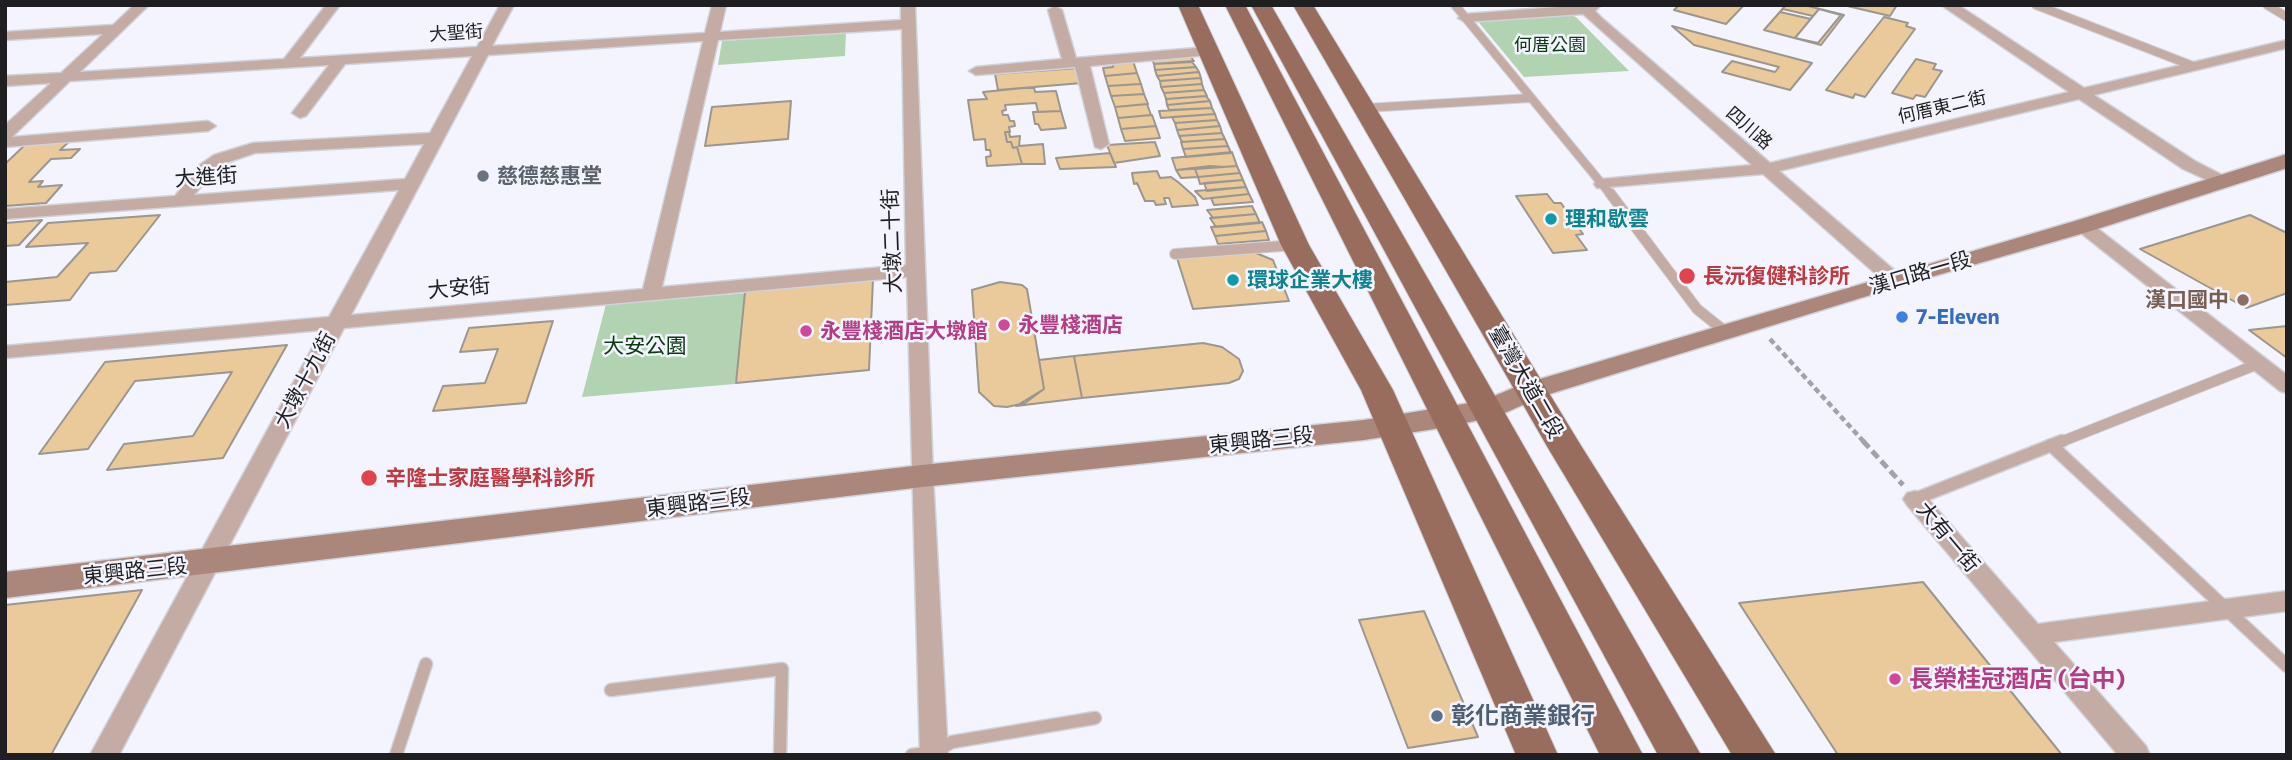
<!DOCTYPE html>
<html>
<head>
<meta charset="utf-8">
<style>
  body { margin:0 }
  #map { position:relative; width:2292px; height:760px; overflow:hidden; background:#f4f4fe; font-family:Commissioner,sans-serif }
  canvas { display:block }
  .frame { position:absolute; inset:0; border:7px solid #1f1f22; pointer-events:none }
</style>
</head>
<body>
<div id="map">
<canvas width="2292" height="760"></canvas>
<div class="frame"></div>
</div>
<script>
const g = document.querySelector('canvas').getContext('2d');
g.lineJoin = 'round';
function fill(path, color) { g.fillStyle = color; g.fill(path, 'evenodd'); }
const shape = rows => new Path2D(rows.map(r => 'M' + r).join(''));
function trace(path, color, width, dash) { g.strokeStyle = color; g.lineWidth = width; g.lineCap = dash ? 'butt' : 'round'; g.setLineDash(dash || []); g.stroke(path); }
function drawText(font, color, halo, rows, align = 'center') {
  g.font = font + ' Commissioner,"Noto Sans TC",sans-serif'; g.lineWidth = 5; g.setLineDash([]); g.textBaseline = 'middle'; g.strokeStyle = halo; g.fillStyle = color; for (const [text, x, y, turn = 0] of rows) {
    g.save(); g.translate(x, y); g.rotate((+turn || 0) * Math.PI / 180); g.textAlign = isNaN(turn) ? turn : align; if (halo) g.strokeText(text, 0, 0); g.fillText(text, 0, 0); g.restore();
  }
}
const green = shape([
  [1567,14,1576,17,1629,71,1524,77,1476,19],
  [846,33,845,56,718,65,722,41],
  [748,293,735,384,582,397,606,304]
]);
const building = shape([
  [1679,5,1744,5,1726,24,1674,10,1679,5],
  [1786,5,1804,5,1844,15,1821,45,1764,30,1786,5],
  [1843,5,1897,5,1890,16,1843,5],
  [1783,9,1813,16,1811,19,1780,12,1783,9],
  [1819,9,1841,15,1818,43,1795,38,1819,9],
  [1884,17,1908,23,1906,26,1915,29,1865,97,1855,94,1853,98,1826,90,1884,17],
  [1672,26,1812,63,1790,90,1722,72,1732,61,1775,72,1779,67,1694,45,1672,26],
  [1190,56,1194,61,1154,64,1152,59,1190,56],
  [1916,59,1936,64,1933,69,1942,71,1925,97,1916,95,1913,99,1892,93,1916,59],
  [1133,61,1137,73,1105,76,1103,68,1113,67,1112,62,1133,61],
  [1192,62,1196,67,1155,70,1154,64,1192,62],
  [1196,67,1199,72,1157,76,1155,70,1196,67],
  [1078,68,1082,83,998,90,995,74,1078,68],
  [1199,72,1201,78,1160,81,1157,76,1199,72],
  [1137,73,1141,84,1108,86,1105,76,1137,73],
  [1201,78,1202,84,1161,87,1160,81,1201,78],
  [1141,84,1144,94,1111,96,1108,86,1141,84],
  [1202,84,1204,90,1164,93,1161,87,1202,84],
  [1034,87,1035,92,1056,91,1061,111,1038,112,1036,103,1005,105,1006,110,1002,111,1003,115,1008,115,1010,121,1014,121,1015,126,1009,127,1010,132,1005,132,1007,142,1011,142,1013,148,1017,147,1022,164,987,166,986,157,991,156,990,150,986,150,985,139,974,140,968,100,987,99,983,92,1034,87],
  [1204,90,1207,96,1166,99,1164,93,1204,90],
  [1144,94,1148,104,1115,107,1111,96,1144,94],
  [1206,96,1210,101,1167,105,1166,99,1206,96],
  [791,101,788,139,705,146,712,107,791,101],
  [1210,101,1212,108,1169,110,1167,105,1210,101],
  [1147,104,1151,115,1118,118,1115,107,1147,104],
  [1212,108,1215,114,1161,118,1159,111,1212,108],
  [1061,111,1066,128,1041,130,1038,124,1035,124,1033,112,1061,111],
  [1215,114,1217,120,1175,123,1172,117,1215,114],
  [1152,115,1156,126,1121,129,1118,118,1152,115],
  [1217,120,1220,126,1177,130,1175,123,1217,120],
  [1156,126,1160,138,1125,141,1121,129,1156,126],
  [1220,126,1222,133,1179,136,1177,130,1220,126],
  [1005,132,1009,132,1010,137,1020,136,1019,146,1043,144,1045,164,1022,164,1017,147,1013,148,1011,142,1007,142,1005,132],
  [1222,133,1225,139,1182,142,1179,136,1222,133],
  [1225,139,1228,146,1183,149,1181,142,1225,139],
  [71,140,60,150,80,149,71,158,51,159,29,182,43,181,38,187,62,185,46,203,5,206,5,164,28,142,71,140],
  [1155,142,1160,156,1114,163,1107,145,1155,142],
  [1228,146,1231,153,1186,157,1183,149,1228,146],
  [1232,152,1237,166,1176,170,1172,158,1232,152],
  [1110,153,1116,167,1060,169,1056,158,1110,153],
  [1210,166,1224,167,1195,169,1198,177,1181,178,1176,170,1210,166],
  [1237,166,1240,173,1198,177,1195,169,1237,166],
  [1157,171,1160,178,1171,177,1178,182,1195,197,1198,205,1172,207,1169,198,1164,198,1166,204,1156,205,1154,201,1145,201,1137,183,1134,184,1132,173,1157,171],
  [1240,173,1243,180,1200,184,1198,177,1240,173],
  [1243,180,1246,187,1207,191,1204,183,1243,180],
  [1246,187,1249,194,1203,199,1195,191,1246,187],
  [1249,194,1253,202,1214,205,1211,198,1249,194],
  [1547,194,1554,203,1561,203,1583,234,1576,235,1587,250,1553,253,1516,196,1547,194],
  [1252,206,1256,214,1213,218,1207,210,1252,206],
  [1256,214,1260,223,1216,227,1210,218,1256,214],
  [160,215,116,271,90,273,70,300,5,305,5,282,57,277,88,243,26,247,48,223,160,215],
  [2250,215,2287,233,2287,293,2246,308,2140,249,2250,215],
  [42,220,19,245,5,246,5,223,42,220],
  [1262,222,1266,231,1215,236,1211,227,1262,222],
  [1266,231,1269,240,1218,244,1215,236,1266,231],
  [1251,251,1273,260,1289,301,1193,309,1177,258,1251,251],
  [873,279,869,370,736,383,745,292,873,279],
  [1000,282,1022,285,1027,289,1044,389,1025,403,1007,407,994,406,979,392,972,290,1000,282],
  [553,321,526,403,433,411,443,386,485,383,498,349,460,352,469,328,553,321],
  [2287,326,2287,358,2249,330,2287,326],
  [1203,343,1222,347,1239,359,1243,371,1239,379,1229,383,1082,398,1074,356,1203,343],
  [287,345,223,458,107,470,124,444,193,436,232,372,135,381,88,449,39,454,105,362,287,345],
  [1074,356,1082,398,1016,406,1044,389,1039,360,1074,356],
  [1923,582,2062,755,1838,755,1739,603,1923,582],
  [142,590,51,755,5,755,5,605,142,590],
  [1424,611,1478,737,1408,748,1359,620,1424,611]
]);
const pathFar1 = shape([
  [1770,339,1865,443]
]);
const path = shape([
  [1863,441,1903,485]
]);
const laneFar2 = shape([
  [1455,5,1611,195],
  [2036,5,2193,66],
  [2267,5,2287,17],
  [1366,108,1530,98]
]);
const laneFar1 = shape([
  [1610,193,1697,309,1727,333],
  [1175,254,1295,245],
  [2058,443,2258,364]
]);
const lane = shape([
  [2051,445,2287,666],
  [1915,499,2062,441],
  [611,690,782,669,780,755],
  [396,755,426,664],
  [912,755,934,752,952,742,1095,718]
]);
const street = shape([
  [134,5,149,5,80,72,284,59,326,5,340,5,300,58,477,47,500,5,514,5,492,46,705,33,712,5,726,5,720,32,901,20,901,5,915,5,933,476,948,755,920,755,907,277,344,328,119,755,90,755,322,330,5,358,5,346,329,317,399,190,5,219,5,209,175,196,201,164,214,155,253,143,430,133,472,56,345,64,306,116,300,118,292,113,329,65,70,81,12,137,208,121,216,126,208,131,5,147,5,125,51,83,5,86,5,76,61,73,103,34,5,40,5,32,113,25,134,5],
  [902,29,906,265,662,287,718,40,902,29],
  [703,41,643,289,351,315,488,55,703,41],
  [424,144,405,179,194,195,213,172,226,163,255,153,424,144],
  [1585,5,1601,5,1595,11,1603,19,1770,163,2069,92,1941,5,1958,5,2084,88,2287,40,2287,48,2094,95,2195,161,2226,177,2229,181,2220,186,2183,169,2079,99,1779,171,1901,276,1904,280,1894,286,1887,284,1763,174,1597,188,1594,184,1597,180,1603,179,1752,165,1583,14,1465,22,1458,18,1465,14,1585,5],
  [1055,6,1062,10,1076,58,1209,47,1216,51,1209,55,1090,66,1109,144,1101,149,1095,147,1075,67,976,75,969,71,976,67,1062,59,1048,10,1055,6],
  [2083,221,2089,222,2287,375,2287,393,2280,391,2077,230,2074,226,2083,221],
  [1915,491,1923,493,2038,624,2287,591,2287,611,2054,642,2146,746,2150,755,2118,755,1907,505,1903,499,1907,493,1915,491]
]);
const secondary = shape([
  [2287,154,2287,168,2091,231,1903,285,1543,396,1498,416,1447,427,1364,440,922,487,5,598,5,572,922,465,1364,420,1482,401,1523,384,2075,221,2287,154]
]);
const primary = shape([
  [1178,5,1198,5,1309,245,1393,390,1558,755,1516,755,1361,390,1281,245,1178,5],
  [1225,5,1245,5,1643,755,1600,755,1225,5],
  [1251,5,1271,5,1701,755,1658,755,1251,5],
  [1293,5,1313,5,1580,444,1776,755,1732,755,1548,448,1293,5]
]);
const markers = [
  [483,176,7,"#6b7280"],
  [1551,219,7,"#0f9aa8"],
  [1687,276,9,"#e0444e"],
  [1233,280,7,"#0f9aa8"],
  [2243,300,7,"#8d6e63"],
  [1902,317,7,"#3f7fe0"],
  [1004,325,7,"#d1479c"],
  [806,331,7,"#d1479c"],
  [369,478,9,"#e0444e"],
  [1895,679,7,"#d1479c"],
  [1437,716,7,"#5c6f8a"]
];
const farStreetnames = [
  ["大聖街",456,33,-4],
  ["何厝東二街",1942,107,-13],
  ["四川路",1749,128,41]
];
const farParknames = [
  ["何厝公園",1550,45]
];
const worshipNames = [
  ["慈德慈惠堂",497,176]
];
const streetNames = [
  ["大進街",206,177,-4],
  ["大墩二十街",892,241,-92],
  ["漢口路一段",1920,273,-16],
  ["大安街",459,288,-5],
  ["大墩十九街",305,380,-62],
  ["臺灣大道二段",1526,382,60],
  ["東興路三段",1261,440,-6],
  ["東興路三段",698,503,-7],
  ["大有一街",1948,537,50],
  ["東興路三段",135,571,-6]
];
const cultureNames = [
  ["理和歇雲",1565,219],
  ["環球企業大樓",1247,280]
];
const healthNames = [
  ["長沅復健科診所",1703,276],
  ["辛隆士家庭醫學科診所",385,478]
];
const educationNames = [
  ["漢口國中",2229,300]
];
const shopNames = [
  ["7-Eleven",1916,317]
];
const hotelNames = [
  ["永豐棧酒店",1018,325],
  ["永豐棧酒店大墩館",820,331]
];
const parkNames = [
  ["大安公園",645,346]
];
const nearHotelnames = [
  ["長榮桂冠酒店 (台中)",1909,679]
];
const nearServicenames = [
  ["彰化商業銀行",1451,716]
];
fill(green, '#b1d3b1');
fill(building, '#eac99b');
trace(building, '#9b968f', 2);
trace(laneFar2, '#d2d2db', 10);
trace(laneFar1, '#d2d2db', 12);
trace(lane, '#d2d2db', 15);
trace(street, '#d2d2db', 3);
trace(secondary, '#d2d2db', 3);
trace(primary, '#d2d2db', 2);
trace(pathFar1, '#a2a2a9', 4.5, [6, 3.5]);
trace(path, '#a2a2a9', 5, [9, 4.5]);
trace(laneFar2, '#c4aba3', 8);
trace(laneFar1, '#c4aba3', 10);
trace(lane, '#c4aba3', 12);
fill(street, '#c4aba3');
fill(secondary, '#ab877b');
fill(primary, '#996d5e');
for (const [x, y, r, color] of markers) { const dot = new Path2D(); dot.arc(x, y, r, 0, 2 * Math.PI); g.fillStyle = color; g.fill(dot); trace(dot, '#f4f4fe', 2.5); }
drawText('18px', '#1f1f22', '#f4f4fe', farStreetnames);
drawText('18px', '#0d3911', '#f4f4fe', farParknames);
drawText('bold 21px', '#5b616d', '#f4f4fe', worshipNames, 'left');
drawText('21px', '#1f1f22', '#f4f4fe', streetNames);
drawText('bold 21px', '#0d838f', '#f4f4fe', cultureNames, 'left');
drawText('bold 21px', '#be3a42', '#f4f4fe', healthNames, 'left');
drawText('bold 21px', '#785e54', '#f4f4fe', educationNames, 'right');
drawText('bold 21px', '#366cbe', '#f4f4fe', shopNames, 'left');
drawText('bold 21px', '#b23c85', '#f4f4fe', hotelNames, 'left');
drawText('21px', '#0d3911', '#f4f4fe', parkNames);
drawText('bold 24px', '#b23c85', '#f4f4fe', nearHotelnames, 'left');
drawText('bold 24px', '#4e5e75', '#f4f4fe', nearServicenames, 'left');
</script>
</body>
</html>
